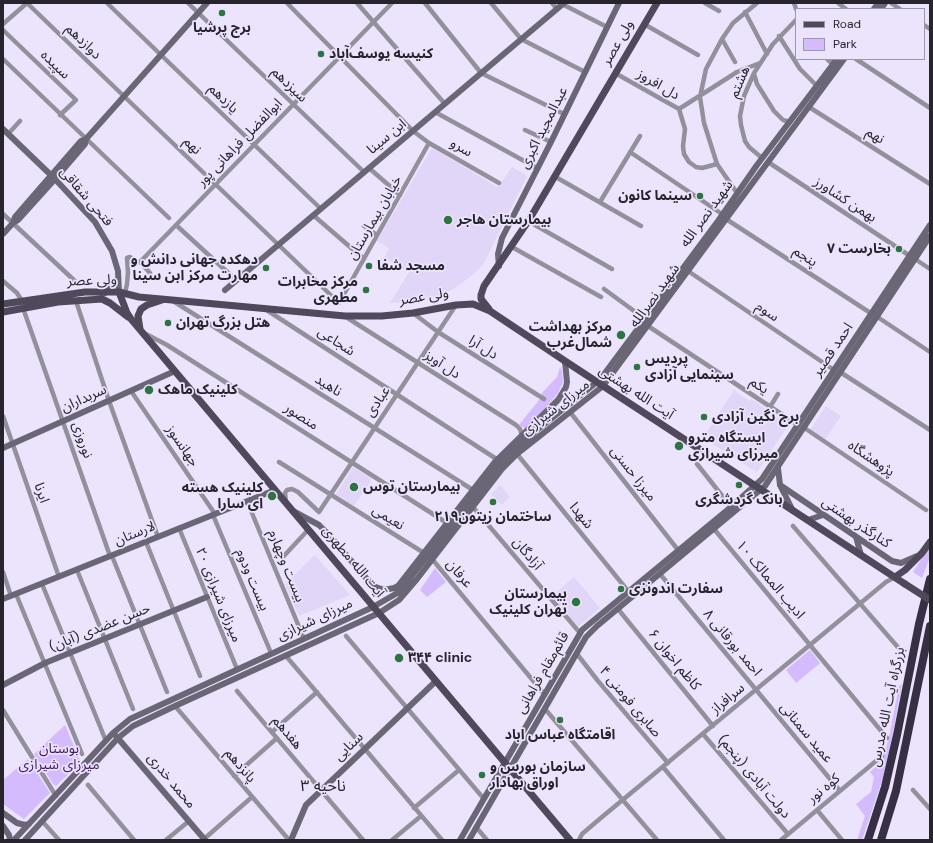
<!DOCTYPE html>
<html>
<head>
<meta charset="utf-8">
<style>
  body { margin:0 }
  #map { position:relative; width:933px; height:843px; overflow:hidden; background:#ece3fd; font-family:"DM Sans",sans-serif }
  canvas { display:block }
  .frame { position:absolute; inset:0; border:4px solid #27242e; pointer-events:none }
  .legend { position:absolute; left:795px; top:8px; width:130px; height:52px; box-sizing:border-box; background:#ece3fd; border:1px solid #9d97aa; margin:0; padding:5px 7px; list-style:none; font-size:12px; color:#27242e }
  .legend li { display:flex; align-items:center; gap:8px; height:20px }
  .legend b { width:20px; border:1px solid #9d97aa }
</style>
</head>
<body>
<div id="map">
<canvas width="933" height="843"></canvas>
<div class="frame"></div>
<ul class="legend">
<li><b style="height:5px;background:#4f495b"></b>Road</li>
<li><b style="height:11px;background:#d3bbfd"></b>Park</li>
</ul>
</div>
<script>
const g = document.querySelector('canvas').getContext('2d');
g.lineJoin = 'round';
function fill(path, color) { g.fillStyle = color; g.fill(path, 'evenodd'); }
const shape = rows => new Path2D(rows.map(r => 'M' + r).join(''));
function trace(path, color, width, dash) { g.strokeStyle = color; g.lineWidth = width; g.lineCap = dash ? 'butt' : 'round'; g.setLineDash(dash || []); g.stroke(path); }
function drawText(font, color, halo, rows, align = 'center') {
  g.font = font + ' "DM Sans","Noto Sans Arabic",sans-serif'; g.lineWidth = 3.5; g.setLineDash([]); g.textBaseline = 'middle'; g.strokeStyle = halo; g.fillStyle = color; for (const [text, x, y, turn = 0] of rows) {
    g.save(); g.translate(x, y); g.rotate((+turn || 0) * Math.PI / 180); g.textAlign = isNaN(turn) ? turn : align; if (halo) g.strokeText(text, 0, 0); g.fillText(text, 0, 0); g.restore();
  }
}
const built = shape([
  [432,148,498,187,512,167,527,176,484,263,474,274,455,288,442,295,417,300,390,303,409,272,384,258,389,248,377,241],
  [734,390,749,401,751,399,789,424,757,472,703,438],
  [826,406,841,416,825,440,810,430],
  [353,467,372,479,354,506,336,494],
  [500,485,510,497,502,505,491,494],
  [315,555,350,595,299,616,285,584],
  [574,577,600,608,578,627,552,596]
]);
const green = shape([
  [560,367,562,371,563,382,558,393,541,413,526,428,522,427,519,425,522,421,540,399,543,401,545,398,541,394,557,377],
  [930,546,930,557,922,578,913,572],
  [435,568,446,582,427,597,420,590],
  [810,650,820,663,796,683,786,670],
  [902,684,886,769,862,840,857,840,865,816,856,804,871,792,874,777,870,772,882,761,889,737,899,686],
  [65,725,81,762,56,786,53,784,34,754],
  [28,759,50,793,24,819,3,804,3,780]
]);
const street = shape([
  [27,3,339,303,429,143],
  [107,3,321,209],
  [188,3,364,172],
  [287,3,413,131,429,143,499,183],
  [357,3,445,104],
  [425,3,481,73,564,114],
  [491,3,521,39,585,72],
  [552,3,557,9],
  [705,3,719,11],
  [794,3,796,9],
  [838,3,846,9],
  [891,3,900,9],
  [562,4,607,27],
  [745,12,767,54],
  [3,24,27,3],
  [644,24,698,55],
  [924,25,930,29],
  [3,30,76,100,60,115],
  [779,36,800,69,817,86],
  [722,39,735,62],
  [3,59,169,218],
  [827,59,830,62,834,63],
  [856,59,930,108],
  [615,73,679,109,685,129,683,146,684,154,689,162,696,167,702,168,717,164],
  [754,74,757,84,774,111,783,120,790,122],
  [809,107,930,184],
  [679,109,737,72,760,63],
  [435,112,537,168],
  [525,130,551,142],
  [8,134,20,121],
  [630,152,722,214],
  [762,158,749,147,745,141,741,125,740,116,744,96,754,73,773,44,796,20],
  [768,162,910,256],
  [369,168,400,195],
  [554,176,641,226],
  [737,193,717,164,704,123,700,97,706,69,722,39,733,23,757,3],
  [600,202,640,136],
  [3,214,76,282],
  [313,215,364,259],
  [726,219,872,314],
  [528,221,612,269],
  [176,225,236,280],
  [364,226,377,235],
  [512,247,601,297],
  [915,259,930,269],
  [140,262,392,3],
  [140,262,150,273],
  [688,271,834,370],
  [3,281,17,293,22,301],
  [604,289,645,319],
  [125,293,127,284,128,272,127,258,130,257,136,262,140,262],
  [76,301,109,401,158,537],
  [173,301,473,490],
  [23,308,110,556],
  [265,309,498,460],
  [413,313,438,332,544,399],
  [876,316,930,352],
  [346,317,516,425,520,429,522,436],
  [648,326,798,425],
  [144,333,167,345,447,523],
  [840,372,930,430],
  [131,391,215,514],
  [770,407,778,394],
  [570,412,678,550],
  [3,416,59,577],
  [803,427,926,510],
  [517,454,628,591],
  [279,462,424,553],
  [697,464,731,507],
  [247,501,304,639],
  [286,502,285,493,287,490,292,489,298,492,319,512,456,305],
  [473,507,580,633],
  [213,515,271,653],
  [793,526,902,652],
  [179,528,237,669],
  [714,529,887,738],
  [146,542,200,676],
  [112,556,167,692],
  [282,558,308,530],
  [432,559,545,695],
  [77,570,133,709],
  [3,572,11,596],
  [660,574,840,791],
  [42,584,106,741],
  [16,594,82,754],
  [618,609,713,726],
  [346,636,484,799],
  [577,654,598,681,668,763],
  [286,656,442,840],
  [237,691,363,840],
  [175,706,289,840],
  [545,709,657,840],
  [3,710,56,796],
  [272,732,317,692],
  [703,734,788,834],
  [663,767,724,840],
  [234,776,277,738],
  [88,785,134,840],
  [913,790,930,809],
  [414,808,459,770],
  [817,810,842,840],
  [42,821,59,840],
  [476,827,487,840],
  [204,839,252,797],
  [166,840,189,821],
  [392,840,421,816],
  [579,840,582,834,602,817,886,582,895,577],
  [781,840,882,756]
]);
const secondary = shape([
  [874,9,878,3],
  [881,9,885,3],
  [3,129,55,179,95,222,112,251,118,271,119,292],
  [13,223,15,217,81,141,86,139,207,3],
  [3,234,13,223,18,220,55,179,85,144,86,139],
  [499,266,498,254,502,238,551,142,619,3],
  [225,290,564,3],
  [105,293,118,279],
  [3,448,175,371],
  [778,468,780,485,793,511],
  [780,485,892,561,901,563,917,556],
  [293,511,319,525,328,534,373,586,384,590,394,588,398,586,494,463,558,400,566,387,567,382,565,361],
  [808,520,823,515],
  [856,537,861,555],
  [3,599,275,490],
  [3,685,45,663,207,597],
  [116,736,205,840],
  [3,813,17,823,25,825,29,824],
  [3,826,9,835,10,840],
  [14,840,113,733,130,719,373,607,399,592,498,466,537,430,597,382,605,373,718,221,757,165,837,59],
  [25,840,118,738,133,726,175,706,379,613,399,600,417,579,502,469,517,454,603,386,844,59],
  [291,840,306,805,436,681],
  [460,840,582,630,731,507,762,479,930,225],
  [469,840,586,637,597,626,765,486,930,236]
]);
const primary = shape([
  [119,292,127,313,131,319,570,840],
  [3,304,85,292,119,292,139,297,172,300,345,316,382,316,413,313,456,305,473,304,490,311,565,361,905,584],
  [489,309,481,299,481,295,484,286,529,220,657,3],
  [3,312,58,302,102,299,110,303,128,317],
  [140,329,138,316,141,309,147,305,162,300],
  [895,577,905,570,922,553,930,542]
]);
const highway = shape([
  [868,840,885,787,897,735,919,624,930,579],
  [881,840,896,791,930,626]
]);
const primaryBridge = shape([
  [905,584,930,600]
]);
const markers = [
  [222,13,4,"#2c7542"],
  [321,54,4,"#2c7542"],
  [700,196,4,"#2c7542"],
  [448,220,5,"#2c7542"],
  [899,249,4,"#2c7542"],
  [369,266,4,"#2c7542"],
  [266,268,4,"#2c7542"],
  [366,290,4,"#2c7542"],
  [168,323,4,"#2c7542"],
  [621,335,5,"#2c7542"],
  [637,367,4,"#2c7542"],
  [149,390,5,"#2c7542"],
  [704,417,4,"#2c7542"],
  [679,446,5,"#2c7542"],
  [739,485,4,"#2c7542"],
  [354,487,5,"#2c7542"],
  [272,496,5,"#2c7542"],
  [493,502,4,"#2c7542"],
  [621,589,4,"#2c7542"],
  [576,602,5,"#2c7542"],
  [399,658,5,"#2c7542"],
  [560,720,4,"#2c7542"],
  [482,775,4,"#2c7542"]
];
const poiNames = [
  ["برج پرشیا",222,28,"center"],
  ["کنیسه یوسف‌آباد",329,54],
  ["سینما کانون",692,196,"right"],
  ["بیمارستان هاجر",457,220],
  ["بخارست ۷",891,249,"right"],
  ["دهکده جهانی دانش و",258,260,"right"],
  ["مهارت مرکز ابن سینا",258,276,"right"],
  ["مسجد شفا",377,266],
  ["مرکز مخابرات",358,282,"right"],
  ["مطهری",358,298,"right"],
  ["هتل بزرگ تهران",176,323],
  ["مرکز بهداشت",612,327,"right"],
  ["شمال‌غرب",612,343,"right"],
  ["پردیس",645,359],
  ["سینمایی آزادی",645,375],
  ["کلینیک ماهک",158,390],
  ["برج نگین آزادی",712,417],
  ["ایستگاه مترو",688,438],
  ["میرزای شیرازی",688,454],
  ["بیمارستان توس",363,487],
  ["کلینیک هسته",263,488,"right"],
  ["ای سارا",263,504,"right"],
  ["بانک گردشگری",739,500,"center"],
  ["ساختمان زیتون۲۱۹",493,517,"center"],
  ["سفارت اندونزی",629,589],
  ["بیمارستان",567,594,"right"],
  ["تهران کلینیک",567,610,"right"],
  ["۳۴۴ clinic",408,658],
  ["اقامتگاه عباس اباد",560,735,"center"],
  ["سازمان بورس و",490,767],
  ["اوراق بهادار",490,783]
];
const streetNames = [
  ["دوازدهم",83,42,44],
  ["ولی عصر",618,43,-60],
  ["سپیده",55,65,44],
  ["هشتم",740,82,-67],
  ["سیزدهم",289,85,44],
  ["دل افروز",658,85,30],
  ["یازدهم",223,99,44],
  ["عبدالمجید اکبری",544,128,-63],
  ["نهم",875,136,32],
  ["ابن سینا",387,137,-40],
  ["ابوالفضل فراهانی پور",240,143,-46],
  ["نهم",192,146,44],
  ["سرو",461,148,30],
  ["فتحی شقاقی",86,197,49],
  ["بهمن کشاورز",845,200,33],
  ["شهید نصر الله",707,214,-54],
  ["خیابان بیمارستان",375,218,-60],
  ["پنجم",805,257,33],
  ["ولی عصر",92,281,-2],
  ["شهید نصرالله",655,296,-54],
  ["ولی عصر",424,297,-9],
  ["سوم",767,312,34],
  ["شجاعی",336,342,33],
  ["دل آرا",483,348,32],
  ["احمد قصیر",833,350,-56],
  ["دل آویز",442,365,33],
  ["ناهید",328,386,32],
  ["یکم",759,386,33],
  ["آیت الله بهشتی",636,393,33],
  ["سربداران",84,399,-24],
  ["عبادی",378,402,-56],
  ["میرزای شیرازی",556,408,-38],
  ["منصور",301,417,33],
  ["نوروزی",82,440,71],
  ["جهانسوز",182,446,56],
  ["پژوهشگاه",871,459,34],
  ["میرزا حسنی",633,474,52],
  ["ايرنا",41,493,71],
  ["شهدا",581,516,51],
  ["نعیمی",388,518,32],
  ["کنارگذر بهشتی",856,523,34],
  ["لارستان",135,534,-22],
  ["آزادگان",527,554,50],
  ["آیت الله مطهری",353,562,50],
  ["بیست وچهارم",286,566,68],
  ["عرفان",459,574,50],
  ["بیست ودوم",252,580,67],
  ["ادیب الممالک ۱۰",770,580,50],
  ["میرزای شیرازی ۲۰",218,595,68],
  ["میرزای شیرازی",315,620,-25],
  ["حسن عضدی (آبان)",100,628,-22],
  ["احمد بورقانی ۸",732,643,50],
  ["کاظم اخوان ۶",674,660,51],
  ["قائم‌مقام فراهانی",543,673,-60],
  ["سرافراز",728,699,-40],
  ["صابری فومنی ۴",630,702,50],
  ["بزرگراه آیت الله مدرس",888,707,-78],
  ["هفدهم",287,733,50],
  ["عمید سمنانی",806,733,50],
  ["سنایی",349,747,-44],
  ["پانزدهم",240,766,50],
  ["دولت آبادی (پنجم)",754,777,50],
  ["محمد خدری",171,781,50],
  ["کوه نور",824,789,-40]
];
const parkNames = [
  ["بوستان",59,749],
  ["میرزای شیرازی",59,765]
];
const quarterNames = [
  ["ناحیه ۳",323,787]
];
fill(built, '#e1d6f7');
fill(green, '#d3bbfd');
trace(street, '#93909b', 4.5);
trace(secondary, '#6b6675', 6);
trace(primary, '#4f495b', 7);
trace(highway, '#373044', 8);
trace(primaryBridge, '#4f495b', 7);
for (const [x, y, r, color] of markers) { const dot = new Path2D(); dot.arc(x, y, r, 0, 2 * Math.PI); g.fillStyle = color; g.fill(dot); trace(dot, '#ece3fd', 1.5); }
drawText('bold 14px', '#27242e', '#ece3fd', poiNames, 'left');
drawText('14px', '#27242e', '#ece3fd', streetNames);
drawText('14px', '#40176b', '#ece3fd', parkNames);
drawText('16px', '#27242e', '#ece3fd', quarterNames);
</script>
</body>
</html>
